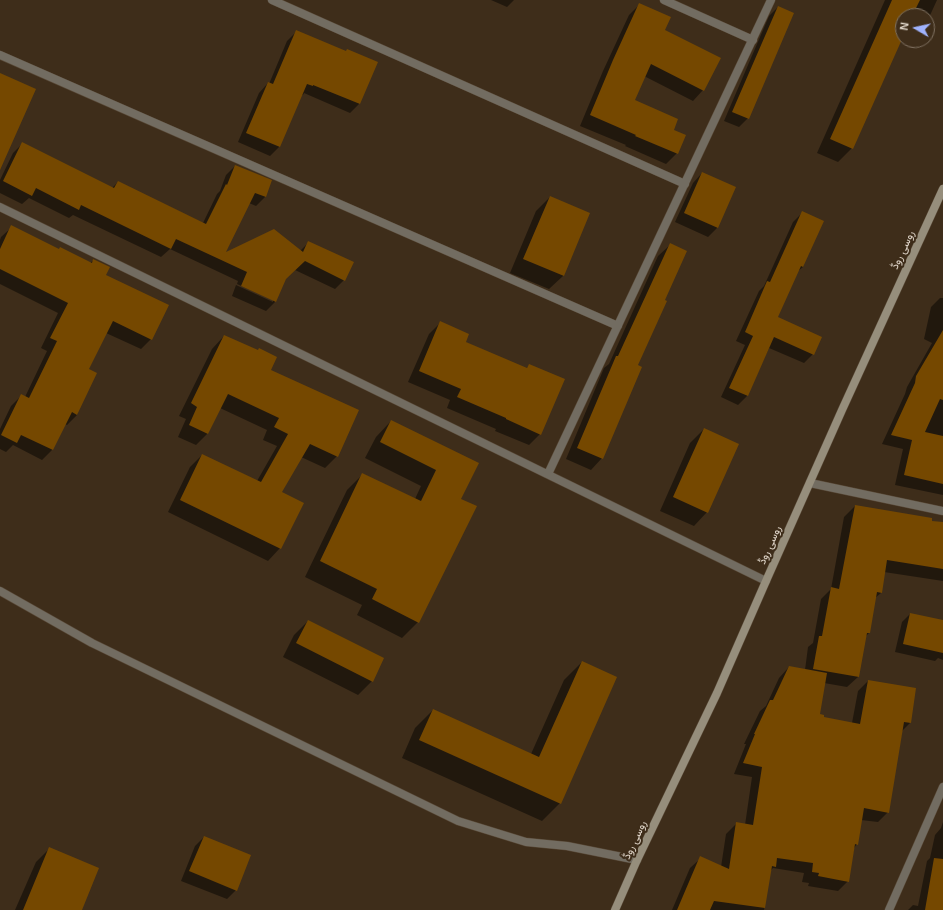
<!DOCTYPE html>
<html>
<head>
<meta charset="utf-8">
<style>
	body { margin:0 }
	#map { position:relative; width:943px; height:910px; overflow:hidden; background:#3e2d1a; font-family:Helvetica,sans-serif }
	canvas { display:block }
	.north { position:absolute; left:895px; top:8px; width:40px; height:40px; box-sizing:border-box; background:#3e2d1a; border:1px solid #7f7161; border-radius:50%; rotate:279deg; font-size:11px; font-weight:700; line-height:16px; text-align:center; color:#e1d7cb }
	.north::after { content:''; display:block; margin:auto; width:14px; height:18px; background:#a0b3fd; clip-path:polygon(50% 0,100% 100%,50% 72%,0 100%) }
</style>
</head>
<body>
<div id="map">
<canvas width="943" height="910"></canvas>
<div class="north">N</div>
</div>
<script>
const g = document.querySelector('canvas').getContext('2d');
g.lineJoin = 'round';
function fill(path, color) { g.fillStyle = color; g.fill(path, 'evenodd'); }
function strokePath(path, color, width, dash) { g.strokeStyle = color; g.lineWidth = width; g.lineCap = dash ? 'butt' : 'round'; g.setLineDash(dash || []); g.stroke(path); }
function drawText(font, color, halo, rows, align = 'center') {
  g.font = font + ' Helvetica,Vazirmatn,sans-serif'; g.lineWidth = 4; g.setLineDash([]); g.textBaseline = 'middle'; g.strokeStyle = halo; g.fillStyle = color; for (const [text, x, y, turn = 0] of rows) {
    g.save(); g.translate(x, y); g.rotate((+turn || 0) * Math.PI / 180); g.textAlign = isNaN(turn) ? turn : align; if (halo) g.strokeText(text, 0, 0); g.fillText(text, 0, 0); g.restore();
  }
}
fill(new Path2D(`
	M491,0H514L507,7Z
	M885,0H937L927,22V16H903V40H915L909,46L900,42L852,148L838,162L817,153Z
	M640,4L664,30L703,90L693,101L644,76L634,101L672,130L677,153L666,164L625,146L626,145L580,126L603,71L629,15Z
	M778,7L748,118L739,127L724,121L769,16Z
	M297,31L345,52L376,62L359,104L350,113L304,93L303,95L301,94L279,147L270,156L238,142L259,93L268,83L269,84L287,41Z
	M22,144L112,188L118,182L203,223L217,194L220,191L226,175L235,166L271,181L265,197L256,206L249,203L224,255L300,251L309,242L344,280L335,289L295,270L285,279L275,302L266,311L232,296L236,285L273,302V300L237,284L238,281L170,249L161,257L73,215L69,218L29,198L22,204L0,193V180L13,153Z
	M702,173L735,188L717,228L708,237L675,222L693,183Z
	M550,197L589,214L563,276L549,289L510,273L536,211Z
	M802,213L803,267L798,271L777,318L813,354L804,363L769,348L747,396L738,405L721,397L745,345L736,341L759,291L764,286L793,222Z
	M12,227L59,250L90,263L94,260L151,339L141,349L106,333L88,370L77,415L67,425L65,424L52,450L42,460L13,445L6,452L0,449V429L11,406L21,396L25,397L47,351L41,348L58,313L0,284V240L1,237Z
	M670,245L664,300L637,366L602,458L591,470L566,459L604,368L609,364L658,256Z
	M940,298H943V495L895,485L903,449L882,444L905,394L907,387L932,343L924,339L931,307Z
	M440,323L465,342L526,369L529,365L540,434L529,445L495,431L496,429L447,408L450,400L408,382L429,334Z
	M224,336L270,370L337,456L325,468L301,457L281,493L280,548L268,561L168,512L190,467L202,455L257,481L277,446L263,440L267,430L220,408L208,433L196,445L178,437L186,419L179,416L212,349Z
	M391,421L478,464L460,499L418,622L402,638L357,615L362,605L305,577L347,490L363,474L415,499L421,486L365,458L376,437Z
	M704,429L707,512L694,526L660,511L690,443Z
	M855,506L943,524V581L884,572L881,593L875,598L869,633L865,637L858,677L847,687L824,683L818,715L822,718L852,723L858,691L868,681L910,723L902,731L888,812L878,822L861,820L857,844L854,848L848,881L838,891L808,886L809,883L802,882L804,873L773,868L770,871L764,910H672L690,868L701,858L721,867L726,834L737,823L745,825L752,777L734,774L746,744H744L760,711L766,706L779,678L789,667L805,670L808,647L813,643L821,599L831,589L844,517Z
	M910,614L943,621V660L938,658L935,661L895,652L902,622Z
	M308,621L372,681L358,695L283,657L294,635Z
	M582,662L560,803L542,821L402,758L415,728L433,710L531,754L564,680Z
	M943,822V910H908L913,905L918,906L927,861L930,858L935,835L941,828Z
	M204,837L236,890L227,899L181,881L195,846Z
	M50,848L81,910H15L36,862Z`), '#0007');
fill(new Path2D(`
	M892,0H920L912,16H903V37L853,149L830,139Z
	M639,3L671,17L665,30L721,58L704,91L651,64L635,100L678,119L674,130L686,135L678,154L635,136L636,135L590,115L613,60Z
	M778,6L794,13L749,119L732,112Z
	M296,30L346,51L347,49L378,62L360,104L313,85V86L307,84L280,147L246,133L268,82L273,84Z
	M0,73L36,89L0,170Z
	M22,142L114,188L118,181L206,224L226,184L227,185L235,165L272,180L266,197L255,193L226,252L274,229L303,252L308,241L354,262L345,281L305,261L286,279L276,302L241,286L247,272L176,239L171,249L81,205L79,210L36,188L32,196L3,181Z
	M702,172L736,187L718,228L684,213Z
	M550,196L590,213L564,276L523,259Z
	M802,211L824,221L803,267L801,266L778,317L822,337L814,355L774,337L748,396L729,388L753,336L745,332L767,281L770,282Z
	M11,225L59,249L60,247L92,263L93,259L110,267L106,275L169,305L152,340L113,321L89,369L97,373L77,415L72,412L53,450L21,435L17,443L1,435L21,394L29,398L57,341L50,338L68,303L0,269V249Z
	M670,243L687,251L665,300L667,301L638,365L642,367L603,459L577,448L616,356H618Z
	M440,321L469,334L466,342L527,368L529,364L565,379L541,435L506,419V418L457,397L461,389L419,371Z
	M943,330V400L940,399L925,432L943,436V484L904,475L912,440L891,435L915,383L916,376Z
	M224,335L258,350L259,348L277,357L271,370L359,410L338,457L310,444L282,492L304,503L281,549L180,500L202,454L261,482L288,434L274,427L279,418L228,394L208,434L189,425L197,407L191,403Z
	M391,420L479,463L461,499L477,506L419,623L372,599L377,589L320,561L362,473L421,501L436,470L380,442Z
	M704,428L739,444L708,513L673,497Z
	M855,505L932,518V521L943,522V569L887,560L882,593L877,592L870,633H867L859,677L813,669L819,636H822L831,587L839,589Z
	M910,613L943,620V653L903,644Z
	M308,620L384,658L373,682L296,643Z
	M582,661L617,677L561,804L419,740L433,709L539,757Z
	M789,666L827,673L820,714L824,715V717L860,724L868,680L916,688L911,723L904,722L889,813L864,808L858,845L855,844L849,882L818,876L819,873L812,872L813,863L777,858L776,867L772,866L765,908L714,901L710,910H677L700,856L729,869L736,822L753,825L762,767L743,763L755,734H754L770,700H773Z
	M204,836L251,855L237,891L189,871Z
	M49,847L99,868L82,910H23Z
	M934,858L943,859V910H925Z`), '#754800');
const street = new Path2D(`
	M272,0L685,184
	M664,0L753,40
	M0,55L618,326
	M0,207L766,581
	M548,474L771,0
	M810,483L943,511
	M0,591L92,643L458,821L526,842L567,846L637,860
	M889,910L943,787`);
const secondary = new Path2D(`
	M615,910L637,860L717,693L766,581L842,410L943,189`);
strokePath(street, '#584836', 9);
strokePath(secondary, '#584836', 9);
strokePath(street, '#726c61', 8);
strokePath(secondary, '#968e7c', 8);
drawText('11px', '#e1d7cb', '#3e2d1a', [
	["روسی روڈ",903,250,-65],
	["روسی روڈ",770,545,-66],
	["روسی روڈ",635,840,-65]
]);
</script>
</body>
</html>
